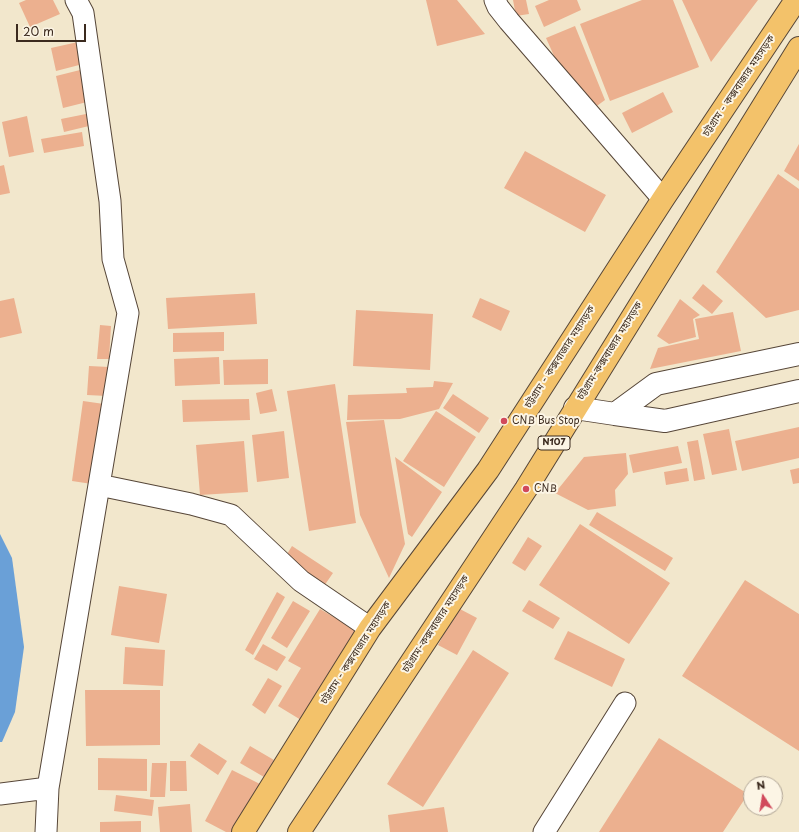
<!DOCTYPE html>
<html>
<head>
<meta charset="utf-8">
<style>
	body { margin:0 }
	#map { position:relative; width:799px; height:832px; overflow:hidden; background:#f2e7cc; font-family:"Playpen Sans",sans-serif }
	canvas { display:block }
	.north { position:absolute; left:743px; top:776px; width:40px; height:40px; box-sizing:border-box; background:#fcf5e5; border:1px solid #afa495; border-radius:50%; rotate:348deg; font-size:11px; font-weight:700; line-height:16px; text-align:center; color:#3b2a1e }
	.north::after { content:''; display:block; margin:auto; width:14px; height:18px; background:#d1495b; clip-path:polygon(50% 0,100% 100%,50% 72%,0 100%) }
	.scale { position:absolute; left:16px; top:24px; width:70px; height:18px; box-sizing:border-box; border:2px solid #3b2a1e; border-top:0; padding-left:5px; font-size:12px; line-height:14px; white-space:nowrap; color:#3b2a1e; -webkit-text-stroke:3px #fcf5e5; paint-order:stroke }
</style>
</head>
<body>
<div id="map">
<canvas width="799" height="832"></canvas>
<div class="north">N</div>
<div class="scale">20 m</div>
</div>
<script>
const g = document.querySelector('canvas').getContext('2d');
g.lineJoin = 'round';
function fill(path, color) { g.fillStyle = color; g.fill(path, 'evenodd'); }
function strokePath(path, color, width, dash) { g.strokeStyle = color; g.lineWidth = width; g.lineCap = dash ? 'butt' : 'round'; g.setLineDash(dash || []); g.stroke(path); }
function drawText(font, color, halo, rows, align = 'center') {
  g.font = font + ' "Playpen Sans","Noto Sans Bengali",sans-serif'; g.lineWidth = 4; g.setLineDash([]); g.textBaseline = 'middle'; g.strokeStyle = halo; g.fillStyle = color; for (const [text, x, y, turn = 0] of rows) {
    g.save(); g.translate(x, y); g.rotate((+turn || 0) * Math.PI / 180); g.textAlign = isNaN(turn) ? turn : align; if (halo) g.strokeText(text, 0, 0); g.fillText(text, 0, 0); g.restore();
  }
}
fill(new Path2D(`
	M0,534L12,558L24,647L15,712L2,742H0Z`), '#6aa0d7');
fill(new Path2D(`
	M26,0H53L60,14L30,27L19,3Z
	M426,0H457L485,34L437,46Z
	M513,0H526L529,14L516,16Z
	M549,0H577L581,10L544,27L535,6Z
	M642,0H673L699,67L610,101L580,24Z
	M682,0H758L711,62Z
	M575,26L605,100L594,108L564,78L546,38Z
	M78,42L83,64L56,71L51,48Z
	M80,70L87,102L63,108L56,76Z
	M663,92L673,112L632,133L622,113Z
	M86,114L89,126L64,132L61,119Z
	M27,116L34,152L9,157L2,122Z
	M82,132L84,146L44,153L41,139Z
	M799,144V181L784,171Z
	M525,151L606,195L585,232L504,188Z
	M4,165L10,193L0,195V166Z
	M778,174L799,189V310L766,318L716,272Z
	M703,284L723,301L712,314L692,298Z
	M255,293L257,324L168,329L166,298Z
	M14,298L22,333L0,338V301Z
	M480,298L510,311L501,331L472,317Z
	M680,299L700,315L693,319L696,337L669,344L657,336Z
	M356,310L433,314L430,370L353,366Z
	M733,312L741,351L650,369L658,348L699,339L695,319Z
	M100,325L111,326L109,359H97Z
	M224,332V351L173,352V333Z
	M219,357L220,384L175,386L174,359Z
	M268,359V384L224,385L223,360Z
	M89,366L109,367L107,396L87,395Z
	M434,381L453,383L439,409L400,419L347,420L348,395L407,393L406,388L433,387Z
	M335,384L356,523L309,531L287,391Z
	M272,389L277,411L260,414L256,393Z
	M453,394L489,418L479,433L443,408Z
	M249,399L250,420L183,422L182,400Z
	M83,401L104,404L92,484L72,481Z
	M436,411L476,437L444,487L403,461Z
	M384,420L405,544L389,578L360,515L346,422Z
	M799,427V458L742,471L735,441Z
	M729,429L737,470L712,475L703,434Z
	M284,431L289,478L257,482L252,435Z
	M698,440L705,479L694,481L687,442Z
	M244,441L248,492L200,495L196,445Z
	M678,446L682,463L633,473L629,455Z
	M626,453L628,474L615,490L616,506L588,510L555,493L584,457Z
	M395,457L442,492L412,537L408,534Z
	M687,468L689,481L666,485L664,472Z
	M799,468V483L793,484L790,470Z
	M597,512L673,558L665,571L589,525Z
	M580,524L670,583L629,644L539,585Z
	M528,537L542,546L525,571L512,563Z
	M292,546L333,573L324,586L284,559Z
	M745,580L799,614V751L682,676Z
	M119,586L167,594L159,643L111,635Z
	M277,592L285,597L253,655L245,650Z
	M529,600L560,618L553,629L522,611Z
	M293,601L310,611L287,648L271,638Z
	M458,608L477,618L457,655L438,645Z
	M320,609L356,630L301,720L278,706L301,668L288,661Z
	M568,631L625,659L612,687L554,659Z
	M263,644L286,657L277,671L254,659Z
	M125,647L165,650L163,686L123,684Z
	M473,650L509,673L423,807L387,784Z
	M268,678L282,686L265,714L252,705Z
	M85,690H160V745L86,746Z
	M659,738L748,794L723,832H599Z
	M199,743L227,761L218,775L190,756Z
	M250,746L274,760L264,777L240,763Z
	M98,758L147,759V791L98,790Z
	M170,761H186L187,791H170Z
	M152,763H167L165,797H150Z
	M232,770L260,784L234,832H226L205,821Z
	M116,795L154,800L152,816L114,811Z
	M190,804L192,832H160L158,807Z
	M444,807L448,832H390L388,815Z
	M141,821V832H100V822Z`), '#ecb08f');
const minor = new Path2D(`
	M495,0L498,7L509,21L663,199
	M99,485L191,504L231,515L301,581L370,628
	M0,794L48,788L128,313L113,259L110,201L83,13L76,0
	M46,832L48,788
	M544,832L625,703`);
const tertiary = new Path2D(`
	M575,408L615,414L656,384L799,354
	M615,414L665,421L799,391`);
const trunk = new Path2D(`
	M243,832L370,628L488,470L663,199L796,0
	M299,832L526,489L799,48`);
strokePath(minor, '#564638', 23);
strokePath(tertiary, '#564638', 24);
strokePath(trunk, '#564638', 24);
strokePath(minor, '#fff', 21);
strokePath(tertiary, '#fff', 22);
strokePath(trunk, '#f3c26a', 22);
for (const [x, y, r, color] of [
	[504,421,4,"#d1495b"],
	[526,489,4,"#d1495b"]
]) { const dot = new Path2D(); dot.arc(x, y, r, 0, 2 * Math.PI); g.fillStyle = color; g.fill(dot); strokePath(dot, '#fcf5e5', 1.5); }
for (const [x, y, w] of [
	[554,443,32]
]) { const box = new Path2D(); box.roundRect(x - w / 2, y - 7, w, 14, 3); g.fillStyle = '#fcf5e5'; g.fill(box); strokePath(box, '#3b2a1e', 1); }
drawText('bold 9px', '#3b2a1e', null, [
	["N107",554,443]
]);
drawText('10px', '#3b2a1e', '#fcf5e5', [
	["চট্টগ্রাম - কক্সবাজার মহাসড়ক",739,86,-56],
	["চট্টগ্রাম-কক্সবাজার মহাসড়ক",610,351,-58],
	["চট্টগ্রাম - কক্সবাজার মহাসড়ক",560,357,-57],
	["চট্টগ্রাম-কক্সবাজার মহাসড়ক",436,624,-57],
	["চট্টগ্রাম - কক্সবাজার মহাসড়ক",356,653,-57]
]);
drawText('10px', '#3b2a1e', '#fcf5e5', [
	["CNB Bus Stop",512,421],
	["CNB",534,489]
], 'left');
</script>
</body>
</html>
